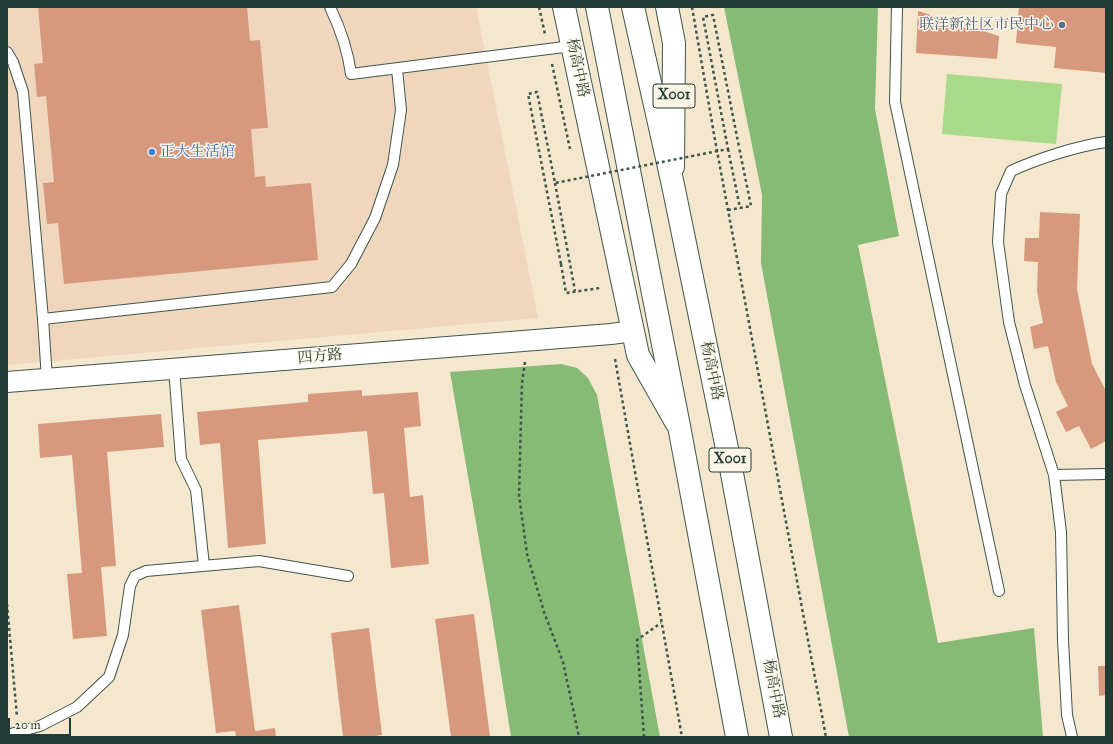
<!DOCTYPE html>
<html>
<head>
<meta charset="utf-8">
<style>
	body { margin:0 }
	#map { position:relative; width:1113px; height:744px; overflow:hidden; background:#f4e7cd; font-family:"IM FELL Great Primer",serif }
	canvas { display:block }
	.frame { position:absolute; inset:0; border:8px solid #1f3d34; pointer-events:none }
	.scale { position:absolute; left:8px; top:718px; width:63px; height:18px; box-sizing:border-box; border:2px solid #1f3d34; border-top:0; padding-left:5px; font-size:12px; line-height:14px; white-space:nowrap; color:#1f3d34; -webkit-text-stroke:3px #fcf5e5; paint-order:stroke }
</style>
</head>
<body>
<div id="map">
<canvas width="1113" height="744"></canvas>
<div class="frame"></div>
<div class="scale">20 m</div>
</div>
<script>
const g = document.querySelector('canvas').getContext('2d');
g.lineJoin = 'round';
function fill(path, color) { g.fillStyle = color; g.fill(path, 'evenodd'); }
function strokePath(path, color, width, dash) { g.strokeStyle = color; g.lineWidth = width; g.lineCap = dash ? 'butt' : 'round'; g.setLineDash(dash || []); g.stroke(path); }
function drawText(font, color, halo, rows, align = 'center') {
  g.font = font + ' "IM FELL Great Primer","Noto Serif SC",serif'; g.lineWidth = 3; g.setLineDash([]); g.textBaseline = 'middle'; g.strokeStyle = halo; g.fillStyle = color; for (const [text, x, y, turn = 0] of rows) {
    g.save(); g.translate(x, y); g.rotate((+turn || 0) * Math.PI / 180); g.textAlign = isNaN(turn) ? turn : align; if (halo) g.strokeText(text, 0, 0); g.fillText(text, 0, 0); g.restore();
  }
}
fill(new Path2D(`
	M7,7H476L538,318L7,365Z`), '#efd6bc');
fill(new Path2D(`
	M947,74L1062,84L1056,144L942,134Z`), '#a9da89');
fill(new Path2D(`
	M724,7H878L875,109L899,236L858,245L938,643L1034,628L1043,737H849L761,263L762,195Z
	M561,364L577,368L588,378L597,395L660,737H511L490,604L450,372Z`), '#86ba75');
fill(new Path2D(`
	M38,7H247L250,41L260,40L268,128L251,129L255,177L265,176L266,187L311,183L318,260L64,284L58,223L47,224L43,183L54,182L46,96L37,97L34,64L43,63Z
	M1019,7H1106V73L1054,68L1056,47L1016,43Z
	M918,11L999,36L997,59L916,53Z
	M1040,212L1080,214L1077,289L1092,364L1106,391V441L1091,449L1079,426L1066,432L1056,412L1068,406L1056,382L1048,346L1034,349L1030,327L1043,323L1037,291L1038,262L1024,261L1025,238H1039Z
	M362,390V396L418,392L421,426L404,428L410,497L423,495L429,564L391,568L384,493L373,494L367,431L258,440L266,544L228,548L220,443L200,445L197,412L308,402V394Z
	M161,414L164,447L107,452L116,566L101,567L107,636L73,639L67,574L82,573L72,455L40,458L38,424Z
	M239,605L255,731L275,728L276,737H236L235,731L216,733L201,610Z
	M474,614L490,737H451L435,619Z
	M369,628L382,735L366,737H343L331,633Z
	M1098,666H1106V695L1099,696Z`), '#d6997d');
const service = new Path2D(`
	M330,7C340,28 348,51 351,74L572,46
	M897,7L895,102L999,591
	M7,52L13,62L23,92L43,319L47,379
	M43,319L332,287L351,264L375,218L393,165L401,110L397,69
	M174,368L181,459L196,490L204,566
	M1054,475L1025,385L1009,322L998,242L1001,194L1011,171C1037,159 1077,146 1106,142
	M7,735L40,726L77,707L109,677L123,635L130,586L135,576L146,571L259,561L348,576
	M1072,737L1067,715L1063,640L1061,532L1054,475L1106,474`);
const minor = new Path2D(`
	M7,382L611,334L633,331`);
const primary = new Path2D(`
	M564,7L638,355L676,422
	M667,7L674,43L673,167`);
const trunk = new Path2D(`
	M597,7L679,426L737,737
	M633,7L673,185L731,468L781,737`);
strokePath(service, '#3f564b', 12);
strokePath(minor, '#3f564b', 22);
strokePath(primary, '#3f564b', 24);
strokePath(trunk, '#3f564b', 24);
strokePath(new Path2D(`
	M539,7L545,34
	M692,7L715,140L826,737
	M552,64L570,149
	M728,149L740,208
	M555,183L575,291
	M728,210L751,206L739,147
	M561,264L566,293L600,288
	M615,359L682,737
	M525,362L522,383L519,495L527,554L544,612L563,662L579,737
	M7,604L17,717
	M644,737L637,640L661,623`), '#3f564b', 2.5, [3, 3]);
strokePath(service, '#fff', 10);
strokePath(minor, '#fff', 20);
strokePath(primary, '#fff', 22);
strokePath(trunk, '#fff', 22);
strokePath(new Path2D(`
	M561,264L528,94L537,92L555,183L728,149L703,17L713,15L739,147`), '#3f564b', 2.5, [3, 3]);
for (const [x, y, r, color] of [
	[1062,25,4,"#5c6f8a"],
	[152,152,4,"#3f7fe0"]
]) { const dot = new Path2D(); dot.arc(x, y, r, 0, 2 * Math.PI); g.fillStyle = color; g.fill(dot); strokePath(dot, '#fcf5e5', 1.5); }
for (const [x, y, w] of [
	[674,96,42],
	[730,460,42]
]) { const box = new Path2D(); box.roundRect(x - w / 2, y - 12, w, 24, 3); g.fillStyle = '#fcf5e5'; g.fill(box); strokePath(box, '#1f3d34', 1); }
drawText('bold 14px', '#1f3d34', null, [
	["X001",674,96],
	["X001",730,460]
]);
drawText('15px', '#4e5e75', '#fcf5e5', [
	["联洋新社区市民中心",1054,25]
], 'right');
drawText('15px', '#1f3d34', '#fcf5e5', [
	["杨高中路",577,68,78],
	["四方路",320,357,-5],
	["杨高中路",711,371,78],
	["杨高中路",773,689,79]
]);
drawText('15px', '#366cbe', '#fcf5e5', [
	["正大生活馆",160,152]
], 'left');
</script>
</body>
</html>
